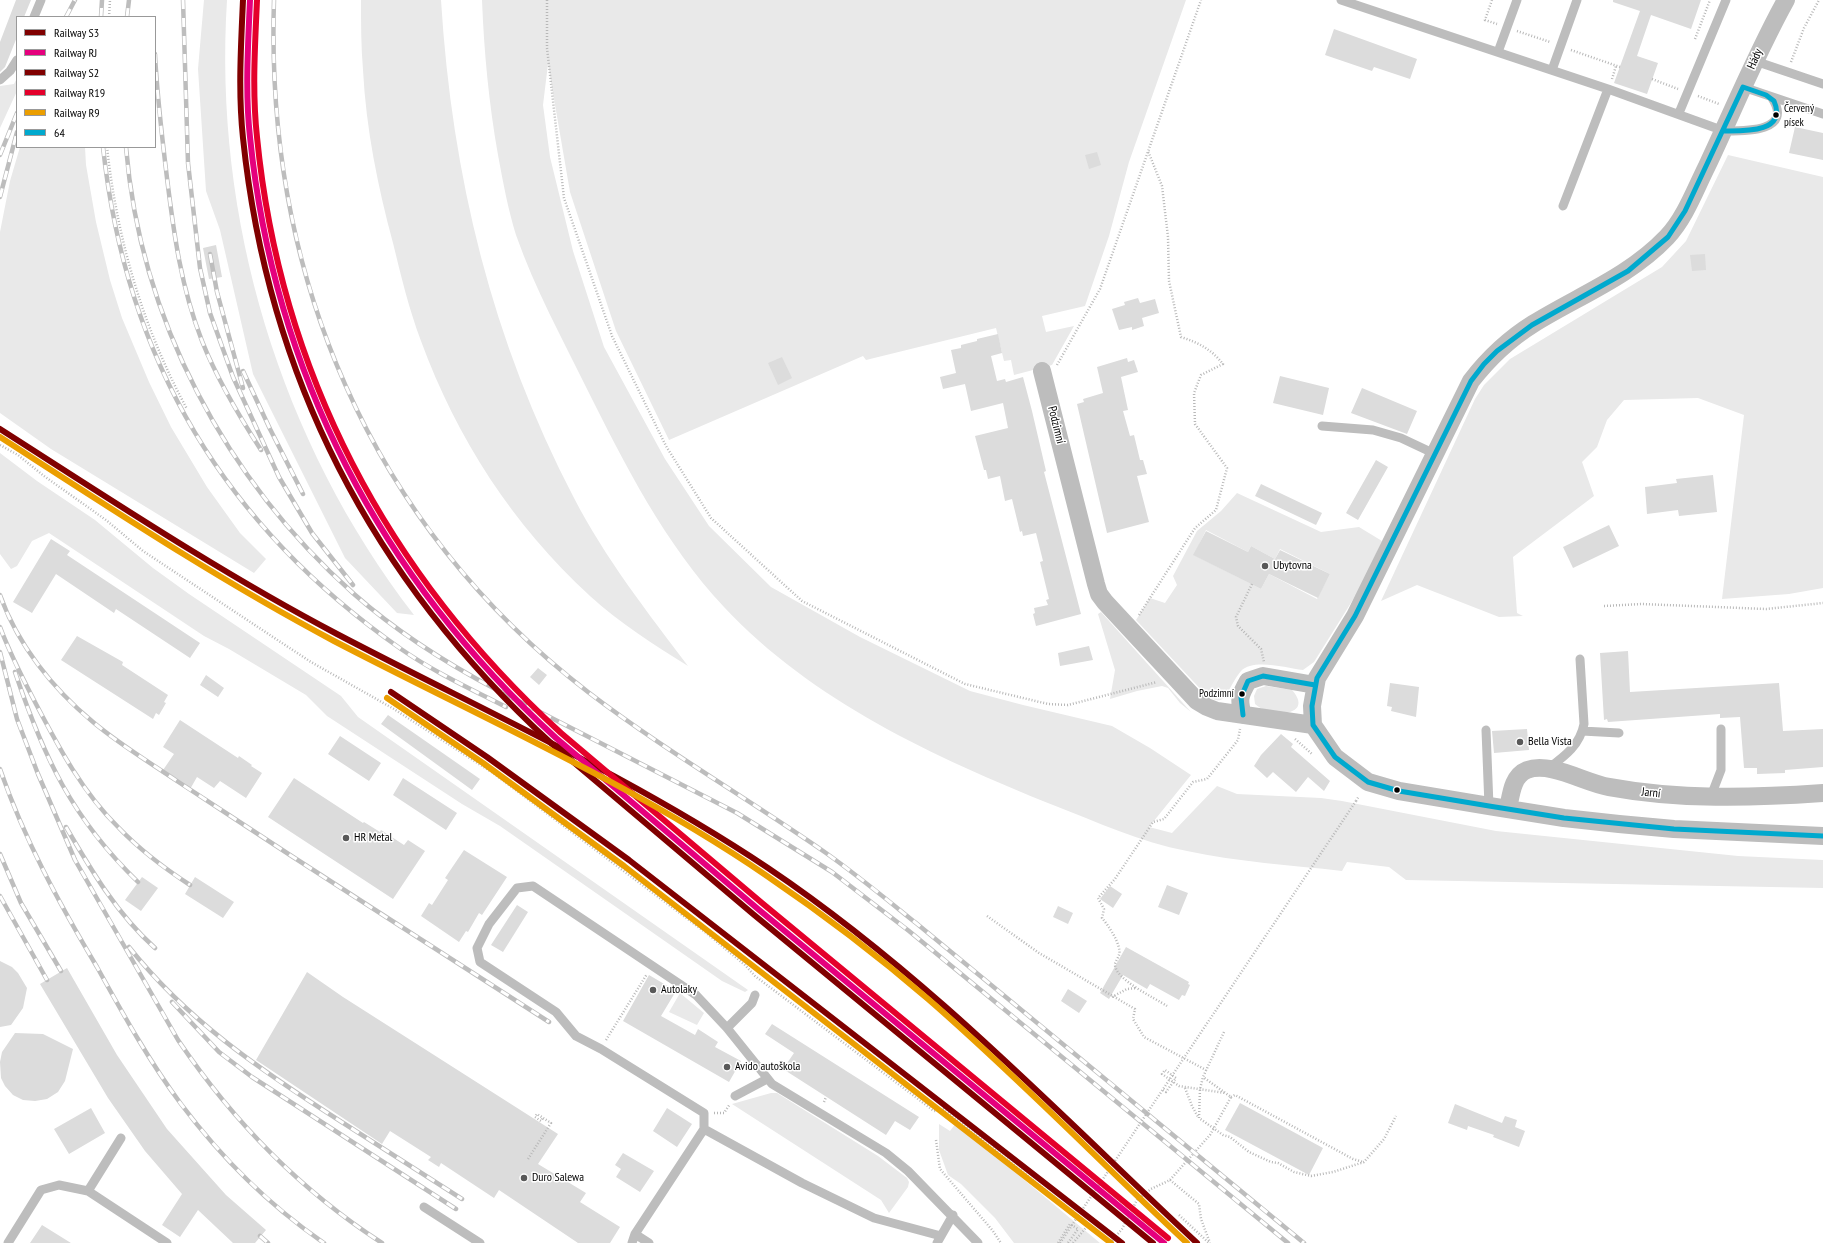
<!DOCTYPE html>
<html>
<head>
<meta charset="utf-8">
<style>
	body { margin:0 }
	#map { position:relative; width:1823px; height:1243px; overflow:hidden; background:#fff; font-family:"PT Sans Narrow",sans-serif }
	canvas { display:block }
	.legend { position:absolute; left:16px; top:16px; width:140px; height:132px; box-sizing:border-box; background:#fff; border:1px solid #999; margin:0; padding:5px 7px; list-style:none; font-size:12px; color:#000 }
	.legend li { display:flex; align-items:center; gap:8px; height:20px }
	.legend b { width:20px; border:1px solid #999 }
</style>
</head>
<body>
<div id="map">
<canvas width="1823" height="1243"></canvas>
<ul class="legend">
<li><b style="height:5px;background:#800000"></b>Railway S3</li>
<li><b style="height:5px;background:#e5007d"></b>Railway RJ</li>
<li><b style="height:5px;background:#800000"></b>Railway S2</li>
<li><b style="height:5px;background:#e4002b"></b>Railway R19</li>
<li><b style="height:5px;background:#eb9e00"></b>Railway R9</li>
<li><b style="height:5px;background:#00a9ce"></b>64</li>
</ul>
</div>
<script>
const g = document.querySelector('canvas').getContext('2d');
g.lineJoin = 'round';
function fill(path, color) { g.fillStyle = color; g.fill(path, 'evenodd'); }
function strokePath(path, color, width, dash) { g.strokeStyle = color; g.lineWidth = width; g.lineCap = dash ? 'butt' : 'round'; g.setLineDash(dash || []); g.stroke(path); }
function drawText(font, color, halo, rows, align = 'center') {
  g.font = font + ' "PT Sans Narrow",sans-serif'; g.lineWidth = 3; g.setLineDash([]); g.textBaseline = 'middle'; g.strokeStyle = halo; g.fillStyle = color; for (const [text, x, y, turn = 0] of rows) {
    g.save(); g.translate(x, y); g.rotate((+turn || 0) * Math.PI / 180); g.textAlign = isNaN(turn) ? turn : align; if (halo) g.strokeText(text, 0, 0); g.fillText(text, 0, 0); g.restore();
  }
}
fill(new Path2D(`
	M204,0H227C213,219 280,441 414,615L397,613L345,558L253,374L220,230L206,191L198,69Z
	M361,0H441C452,177 492,340 574,498C605,558 648,613 688,666C654,645 620,623 590,596C513,525 457,439 421,341C409,309 401,276 393,243C378,187 366,129 363,70C361,47 361,23 361,0Z
	M482,0H1186L1129,162L1109,236L1085,306L1042,316L1046,332L1074,326L1052,365L1014,375L1011,360L1004,361L996,328L866,360L863,356L669,440L616,331L570,192L548,64L543,105L550,157L573,251L604,347L665,459L709,526L771,587L860,637L970,691L1023,705L1112,726L1150,748L1191,775L1149,827L1172,833L1217,786L1237,794L1321,798L1342,801L1496,831L1738,856L1823,860V888L1406,880L1389,867L1347,862L1342,871C1291,865 1238,862 1187,851C1140,842 1097,822 1053,805C934,757 812,701 724,607C665,544 625,465 587,389C562,338 535,289 516,235C508,209 503,182 498,155C489,104 484,52 482,0Z
	M17,78V91L0,128V86L14,84Z
	M20,147H85L86,165L96,222L110,280L122,318L149,382L171,427L207,487L240,533L266,559L254,573L51,449L0,413V232L10,181Z
	M1728,155L1823,177V588L1789,594L1722,599L1744,415L1698,398L1624,400L1607,420L1597,447L1582,462L1594,496L1513,557L1517,613L1523,616L1499,617L1417,585L1381,601L1475,399L1484,385L1510,359L1662,267L1686,241Z
	M0,453L37,481L95,520L153,568L189,594L341,696L358,717L748,990L745,992L722,981L500,826L462,804L327,716L306,695L229,649L204,636L49,533L32,541L17,566L11,569L0,554Z
	M1237,493L1321,532L1359,527L1382,541L1359,590L1314,662L1303,670C1287,668 1253,658 1241,671C1234,679 1230,690 1224,698C1218,703 1212,699 1206,695L1136,620L1150,598L1165,603L1177,585L1173,576L1197,531L1221,511ZM1206,530L1248,552L1251,546L1275,559L1280,549L1330,574L1317,599L1269,574L1261,589L1194,555Z
	M1101,612L1191,712L1180,703L1168,688L1162,686L1137,691L1110,699L1115,670L1098,614Z
	M1266,686L1292,690C1315,716 1271,719 1255,704L1254,696L1257,689Z
	M680,993L704,1013L697,1025L669,1012Z
	M771,1093H777L878,1156L907,1178L909,1182L908,1187L889,1213L881,1200L732,1104Z
	M956,1123L1100,1243H1014L995,1218L961,1184L948,1175L939,1150V1124L950,1131Z`), '#e9e9e9');
fill(new Path2D(`
	M16,0H31L24,17H17V37L5,67L0,72V42Z
	M1613,0H1701L1691,29L1651,15L1637,56L1658,63L1647,94L1614,83L1640,11L1613,2Z
	M1334,29L1417,59L1410,79L1374,67L1372,71L1325,55Z
	M1795,127L1823,133V160L1789,153Z
	M1097,152L1101,165L1089,169L1085,155Z
	M216,245L222,277L209,279L203,248Z
	M1705,254L1706,270L1692,271L1690,255Z
	M1138,298L1140,303L1155,299L1159,313L1142,318L1144,326L1132,330V327L1119,330L1112,309L1125,305L1124,302Z
	M998,334L1002,353L991,356L997,381L1005,379L1006,382L1023,377L1032,411L1046,471L1044,472L1081,614L1036,626L1033,614L1035,613L1034,608L1048,605L1046,600L1049,599L1040,562L1043,561L1036,533L1023,536L1022,531L1020,532L1012,499L1005,501L1000,476L988,479L986,470H984L975,436L1008,428L1003,403L971,411L965,384L943,389L940,377L956,373L951,350L961,348V345L977,341V339Z
	M782,357L792,378L778,385L768,363Z
	M1127,358L1128,362L1134,360L1138,372L1121,377L1128,410L1123,411L1130,436L1134,435L1140,460H1143L1147,474L1137,476L1149,522L1107,533L1077,404L1084,402L1083,399L1103,393L1097,367Z
	M1280,376L1329,388L1323,415L1273,403Z
	M1362,388L1417,411L1407,434L1351,413Z
	M1376,460L1388,467L1358,520L1346,513Z
	M1713,475L1717,512L1679,516L1678,510L1647,514L1645,487L1677,483L1676,479Z
	M1261,484L1322,513L1316,525L1255,496Z
	M1609,525L1619,546L1573,568L1563,547Z
	M1206,531L1248,552L1251,546L1275,559L1280,550L1330,574L1318,598L1269,574L1261,589L1193,555Z
	M51,539L70,551L67,555L200,643L190,658L116,609L114,613L56,574L32,613L13,602Z
	M77,636L123,662L122,665L168,695L164,702L166,703L159,715L156,713L153,719L61,660Z
	M1089,646L1093,660L1060,666L1058,653Z
	M1628,651L1630,692L1779,683L1783,731L1823,729V767L1785,770V773L1757,774V768H1744L1740,717L1720,718V714L1608,722L1607,719L1604,720L1600,653Z
	M538,668L547,675L539,685L530,677Z
	M206,675L224,688L218,697L200,685Z
	M1390,683L1419,687L1416,717L1391,711L1392,707L1387,706Z
	M388,715L480,779L472,790L381,724Z
	M180,720L238,758L239,756L252,765L251,766L262,773L246,798L220,781L214,788L197,777L189,791L161,773L174,754L163,747Z
	M1527,729L1529,750L1494,753L1492,731Z
	M1281,734L1293,744L1291,747L1330,781L1324,791L1308,777L1296,792L1273,772L1267,778L1254,766L1261,755Z
	M340,736L381,763L369,781L328,754Z
	M294,778L363,823L364,822L380,832L381,830L404,845L408,840L425,851L393,899L268,817Z
	M403,778L457,813L446,830L393,795Z
	M464,850L507,877L482,915L479,913L468,932L466,931L459,942L421,916L429,903L432,905L448,880L445,878Z
	M142,877L158,888L141,911L125,900Z
	M195,877L234,902L223,918L185,894Z
	M1167,885L1188,893L1179,915L1158,907Z
	M1110,886L1122,894L1113,908L1100,899Z
	M517,905L528,912L503,952L491,945Z
	M1058,906L1073,913L1068,924L1053,917Z
	M1126,947L1189,982L1188,984L1190,985L1185,996L1182,995L1179,1000L1150,984L1147,989L1123,975L1109,999L1100,993Z
	M0,961L12,967L18,973L27,988L23,1008L11,1025L0,1027Z
	M67,968L117,1055L167,1129L226,1195L266,1230L255,1243H233L198,1210L180,1237L162,1225L182,1194L145,1151L108,1098L40,984Z
	M307,972L343,997L558,1134L538,1164L586,1193L580,1202L620,1227L610,1243H578L499,1190L494,1198L441,1163L439,1167L428,1160L431,1157L390,1131L382,1144L256,1060Z
	M649,975L676,991L661,1016L695,1035L698,1029L718,1042L715,1047L741,1061L729,1082L623,1021Z
	M1068,989L1087,1001L1079,1013L1061,1001Z
	M772,1024L919,1117L910,1130L895,1121L886,1135L783,1069L794,1053L765,1034Z
	M15,1033L43,1034L73,1049L65,1081L58,1092L47,1099L35,1101L23,1100L13,1095L5,1086L1,1078L0,1062L2,1052Z
	M1240,1103L1323,1148L1309,1175L1225,1130Z
	M1455,1104L1502,1123L1505,1116L1517,1120L1515,1127L1525,1131L1519,1147L1493,1137L1494,1135L1468,1126L1467,1130L1448,1123Z
	M91,1108L105,1133L69,1154L54,1129Z
	M667,1108L692,1124L677,1147L653,1131Z
	M623,1153L654,1171L640,1192L616,1177L621,1169L615,1165Z
	M42,1225L71,1243H30Z`), '#dcdcdc');
strokePath(new Path2D(`
	M547,0V48L564,198L612,336L666,446L711,518L802,601L965,684L1048,704L1068,705L1157,682
	M1492,0L1485,20L1497,24
	M109,17L110,0
	M1517,31L1550,42
	M1695,39L1710,0
	M1571,50L1620,67
	M1791,62L1804,28L1819,0
	M1612,79L1616,66
	M1652,79L1678,89
	M1698,96L1719,104
	M107,147C117,239 143,328 187,409
	M1057,365L1100,289L1201,0
	M0,445L18,455L44,476L106,520L143,551L282,643L311,662L394,709L493,773L705,932L745,965L755,976L934,1111L943,1109L947,1112L1111,1242L1122,1229L1137,1200L1151,1189L1170,1180L1210,1135L1231,1097L1203,1077
	M1252,584L1236,617L1238,626L1261,649L1264,662
	M1604,606L1642,604L1766,609L1823,603
	M1139,615L1195,528L1216,510L1227,468L1195,424L1194,393L1201,375L1223,364C1211,349 1199,343 1181,337L1169,281L1168,237L1162,186L1148,151
	M1295,739L1312,754
	M1356,801L1359,796
	M987,916L1039,953L1135,1009L1133,1019L1144,1037L1206,1070
	M1112,997L1127,989L1137,988
	M1167,1006C1155,998 1114,979 1115,964C1116,961 1118,958 1119,955C1122,945 1108,925 1102,918L1104,909L1098,898L1115,879L1153,822L1164,819L1193,782L1207,779L1238,740L1240,729
	M1224,1032L1203,1077L1200,1089L1199,1118L1223,1135L1230,1137L1249,1152L1271,1162L1278,1163L1294,1172L1311,1176L1333,1172L1364,1162L1384,1139L1396,1116
	M606,1040L647,974
	M1185,1088L1192,1106L1198,1117
	M1163,1090L1166,1092L1176,1078L1165,1070L1162,1074L1179,1086L1225,1093
	M1231,1097L1235,1095L1353,1159L1363,1162
	M824,1102L826,1097
	M714,1113H724L730,1104
	M936,1140L940,1169L993,1231L1001,1243
	M528,1159L551,1123L537,1114L535,1117L541,1121L543,1118
	M1170,1180L1199,1204L1201,1219L1210,1243
	M1179,1215L1209,1243
	M1058,1243L1070,1224L1078,1229L1068,1243
	M1073,1243L1089,1224`), '#b8b8b8', 2.5, [1, 2]);
strokePath(new Path2D(`
	M1341,0L1608,89L1724,131C1744,131 1794,132 1772,98
	M34,17L41,0
	M1498,52L1517,0
	M1755,61L1823,84
	M1552,70L1577,0
	M0,80L10,71L17,60
	M1743,87L1823,114
	M1679,113L1726,0
	M1563,206L1608,89
	M1322,426L1373,430L1401,438L1435,454
	M1486,730L1489,806
	M1582,731L1619,733
	M1549,768C1565,756 1580,745 1584,724L1580,659
	M1711,796L1721,770V729
	M727,1028L752,1003L755,995
	M735,1096L767,1079
	M704,1129L802,1183L874,1218L941,1236
	M88,1191L121,1138
	M424,1207L480,1243
	M635,1234L649,1243
	M8,1243L41,1190L59,1185L88,1191L167,1243
	M632,1243L635,1234L704,1129V1113L601,1049L576,1036L556,1012L480,962L477,948L489,924L517,888L533,886L696,995L727,1028L772,1084L886,1153L908,1171L978,1243
	M937,1243L953,1215`), '#bdbdbd', 9);
strokePath(new Path2D(`
	M1786,0C1756,54 1733,111 1707,166C1695,190 1685,218 1667,237C1629,277 1578,296 1533,324C1509,339 1488,359 1471,381L1355,616L1317,678L1312,706L1313,725L1335,757L1368,782L1399,791L1489,806L1564,818L1619,824L1674,829L1823,836
	M1042,371L1096,584L1099,594L1105,602L1197,701L1207,707L1217,711L1313,725
	M1243,715C1238,699 1240,695 1248,681L1263,676L1315,685
	M1508,809C1511,795 1512,776 1527,770C1550,761 1585,783 1609,787C1679,800 1752,798 1823,793`), '#bdbdbd', 18);
const rail = new Path2D(`
	M183,0L188,163L200,268L210,313L233,377L279,477L312,533L353,585
	M274,0C265,274 369,523 588,692C664,750 747,798 826,853C857,875 886,899 916,923L1304,1243
	M66,17L75,0
	M101,17L102,0
	M127,17L129,0
	M155,54C157,96 162,137 167,178C174,235 181,287 202,341C217,379 239,416 261,450
	M103,147C126,361 225,526 401,649C434,672 471,689 506,707
	M126,147C140,319 226,480 354,594C397,632 446,663 497,690L737,813L832,872L909,931L1288,1243
	M0,155L17,113
	M0,197L17,132
	M210,254L217,292L243,388
	M243,371L270,429L303,494
	M0,595C17,644 53,689 93,722C119,744 149,762 177,781C215,806 252,830 290,855C376,911 463,966 549,1022
	M0,627C10,654 23,679 36,704C59,748 83,793 119,828C140,850 164,868 190,885
	M0,652L17,719L38,774L75,860L178,1040C233,1121 300,1190 382,1243
	M15,672C44,758 72,818 138,882
	M0,769C24,839 59,903 97,967C123,1014 149,1061 181,1104C220,1156 270,1206 324,1243
	M66,827C91,870 117,914 155,948
	M0,854L21,903L61,971
	M0,896L47,980
	M129,947C187,1020 259,1069 337,1119C379,1146 420,1172 462,1199
	M172,1002L219,1052L252,1077L456,1209
	M260,1236L268,1243`);
strokePath(rail, '#bdbdbd', 4.5);
strokePath(rail, '#fff', 3, [9]);
strokePath(new Path2D(`
	M1060,1243L1356,801`), '#b8b8b8', 2.5, [1, 2]);
strokePath(new Path2D(`
	M1724,131C1743,131 1788,133 1774,101L1766,95L1743,87L1685,211L1668,237L1628,271L1532,325L1497,351L1484,364L1471,381L1355,616L1317,678L1312,706L1313,725L1335,757L1368,782L1399,791L1489,806L1564,818L1674,829L1823,836
	M1243,715L1241,697L1248,681L1263,676L1315,685`), '#00a9ce', 5);
strokePath(new Path2D(`
	M0,429C111,500 221,573 337,634C482,710 632,777 768,868C927,975 1058,1113 1197,1243
	M391,692L487,757L629,860L1122,1243`), '#800000', 6);
strokePath(new Path2D(`
	M250,0C248,46 245,92 250,137C274,374 381,578 556,738L758,909L1164,1243`), '#e5007d', 6);
strokePath(new Path2D(`
	M243,0C241,46 238,92 243,138C268,379 374,581 552,744L753,914L1153,1243`), '#800000', 6);
strokePath(new Path2D(`
	M257,0C255,46 252,91 257,137C280,372 387,574 561,733L762,903L1168,1238`), '#e4002b', 6);
strokePath(new Path2D(`
	M0,437C110,508 219,580 334,641C480,717 631,783 767,876C823,914 877,955 928,999C1018,1077 1100,1162 1187,1243
	M387,698L483,763L624,866L1111,1243`), '#eb9e00', 6);
for (const [x, y, r, color] of [
	[1776,115,3.5,"#000"],
	[1265,566,4,"#595959"],
	[1242,694,3.5,"#000"],
	[1520,742,4,"#595959"],
	[1397,790,3.5,"#000"],
	[346,838,4,"#595959"],
	[653,990,4,"#595959"],
	[727,1067,4,"#595959"],
	[524,1178,4,"#595959"]
]) { const dot = new Path2D(); dot.arc(x, y, r, 0, 2 * Math.PI); g.fillStyle = color; g.fill(dot); strokePath(dot, '#fff', 1.5); }
drawText('11px', '#000', '#fff', [
	["Červený",1784,109],
	["písek",1784,123],
	["Podzimní",1234,694,"right"]
], 'left');
drawText('12px', '#000', '#fff', [
	["Hády",1755,59,-66],
	["Podzimní",1056,425,76],
	["Jarní",1651,793,6]
]);
drawText('12px', '#000', '#fff', [
	["Ubytovna",1273,566],
	["Bella Vista",1528,742],
	["HR Metal",354,838],
	["Autolaky",661,990],
	["Avido autoškola",735,1067],
	["Duro Salewa",532,1178]
], 'left');
</script>
</body>
</html>
